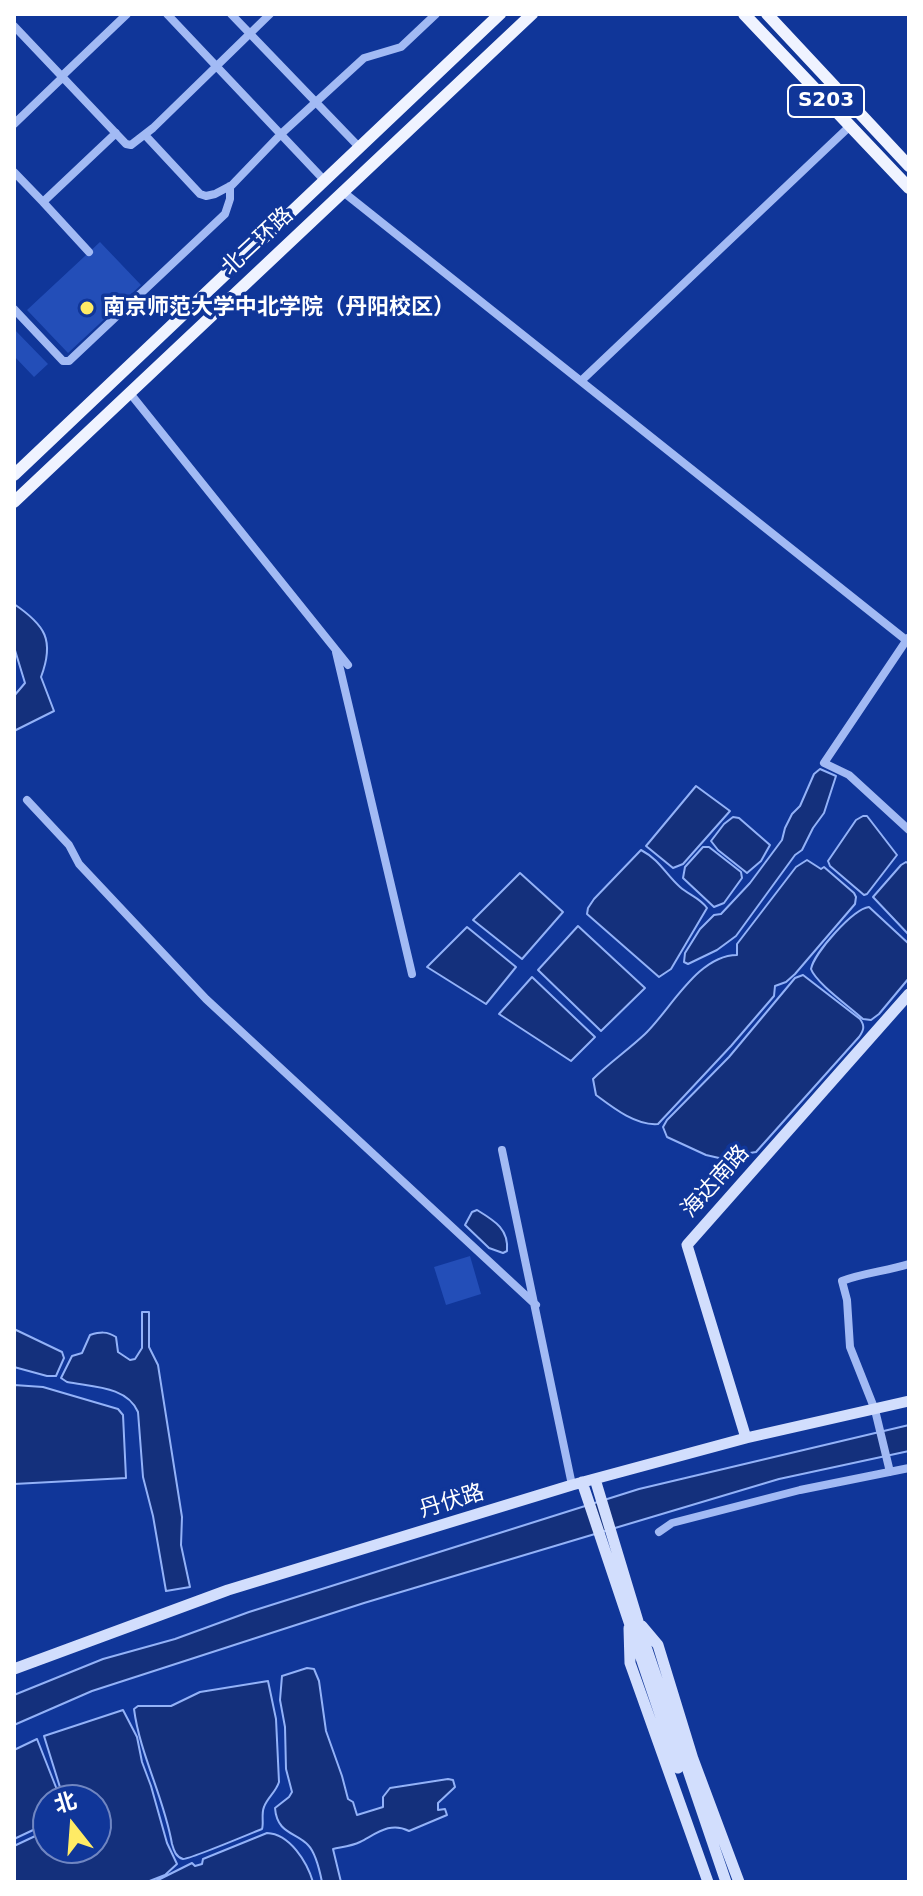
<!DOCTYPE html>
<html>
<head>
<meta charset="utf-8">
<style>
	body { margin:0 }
	#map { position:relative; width:923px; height:1896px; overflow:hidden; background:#103699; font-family:"DejaVu Sans","Noto Sans SC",sans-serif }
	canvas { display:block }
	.frame { position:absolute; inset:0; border:16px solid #fff; pointer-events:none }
	.north { position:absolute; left:32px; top:1784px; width:80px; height:80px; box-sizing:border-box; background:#103699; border:2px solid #7086c2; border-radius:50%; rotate:343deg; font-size:22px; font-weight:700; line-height:32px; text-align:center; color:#fff }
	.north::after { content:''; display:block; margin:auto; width:28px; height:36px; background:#ffeb65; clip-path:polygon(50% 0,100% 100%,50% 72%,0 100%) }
</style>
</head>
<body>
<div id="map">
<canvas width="923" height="1896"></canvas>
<div class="frame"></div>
<div class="north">北</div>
</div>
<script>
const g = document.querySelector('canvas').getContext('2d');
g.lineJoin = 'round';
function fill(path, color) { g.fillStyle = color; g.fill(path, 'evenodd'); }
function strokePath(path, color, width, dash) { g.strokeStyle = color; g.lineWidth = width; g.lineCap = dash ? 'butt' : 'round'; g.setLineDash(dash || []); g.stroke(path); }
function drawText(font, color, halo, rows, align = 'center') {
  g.font = font + ' "DejaVu Sans","Noto Sans SC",sans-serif'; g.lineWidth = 7; g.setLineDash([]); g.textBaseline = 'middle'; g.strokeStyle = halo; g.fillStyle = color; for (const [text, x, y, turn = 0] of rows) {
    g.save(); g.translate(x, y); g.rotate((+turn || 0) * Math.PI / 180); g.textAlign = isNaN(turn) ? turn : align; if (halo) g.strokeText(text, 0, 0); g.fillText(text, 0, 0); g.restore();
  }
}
fill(new Path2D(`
	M100,242L141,285L68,353L27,310Z
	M14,329L48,364L34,377L14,356Z
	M470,1256L481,1294L446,1305L434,1267Z`), '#234eb8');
const water = new Path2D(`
	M14,604C45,625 55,640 41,677L54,711L14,731V696L25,683L14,647Z
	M820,769L836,776L824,813L813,828L802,850L795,855L736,936L717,950L688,964L684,962L685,953L700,929L714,915L721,914L750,883L782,840L785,828L792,814L800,806L814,774Z
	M696,786L730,811L683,864L673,868L646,846Z
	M863,816H867L897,855L867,894L864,895L830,866L828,861L856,820Z
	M733,817L739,818L770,845L761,861L747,873L718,850L711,841L724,824Z
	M703,847H709L741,872L742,878L724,903L714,907L683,878L685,867Z
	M641,850C660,860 666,875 680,887C689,895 700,898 707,908L671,969L659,977L587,914L588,908L594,899Z
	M807,860L821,869L824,867L854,893L856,897L855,904L795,974L786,982L775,986L774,996L731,1046L658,1124C636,1126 612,1107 596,1095L593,1079C609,1063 628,1050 645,1034C671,1009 698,955 737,955V944L796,867Z
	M906,862L909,864V935L873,897L901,865Z
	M520,873L563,912L522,959L473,920Z
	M869,907L909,944V978L879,1014L871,1020L863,1019C850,1007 816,983 811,969C814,953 853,909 869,907Z
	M578,926L645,988L601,1031L538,970Z
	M467,927L516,967L486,1004L427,967Z
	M803,975L860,1019C865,1026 864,1030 859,1037L756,1152L719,1158L706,1155L667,1137L663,1127L667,1120L729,1057L795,978Z
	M532,977L595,1037L571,1061L499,1014Z
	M477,1210C495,1221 509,1229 507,1251L503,1253L489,1248L465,1225L472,1212Z
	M142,1312H149V1347L158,1365L182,1517L181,1545L190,1587L166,1591L153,1516L143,1477L138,1412C127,1386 92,1387 67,1382L61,1378L72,1356L82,1353L90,1335C100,1332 107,1331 116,1337L118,1352L130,1360L135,1359L142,1348Z
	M14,1329L62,1352L64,1358L56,1376H47L14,1367Z
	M14,1385L43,1387L118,1409L123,1415L126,1478L14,1484Z
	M909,1425V1451L779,1479L364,1603L92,1691L14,1725V1695L103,1659L175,1639L249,1612L639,1489Z
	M307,1668L314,1669L319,1681L326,1731L342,1776L348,1799L353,1802L357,1815L383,1807V1797L390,1788L448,1779L453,1780L455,1787L438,1803V1810L445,1809L447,1815L409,1831C390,1821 376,1834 360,1842C352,1846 342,1847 333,1849L341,1882H322C320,1872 316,1853 308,1845C296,1832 277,1834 275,1808L289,1797L292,1792L286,1769L285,1727L280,1700L282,1676Z
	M268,1681L276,1719L279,1782C276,1792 267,1798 264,1807C261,1814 264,1823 262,1829C252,1833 188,1860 183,1859C176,1857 174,1851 172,1844C164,1797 140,1755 134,1709L138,1706H171L200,1692Z
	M123,1710L137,1737L142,1762L151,1786L167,1843L177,1864L165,1875L147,1882H14V1846L48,1830V1848H96V1800H64L44,1736Z
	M37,1739L61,1800H48V1823L14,1839V1750Z
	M267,1833C290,1834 307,1862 313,1882H154L192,1863L195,1866L202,1864L203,1859Z`);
fill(water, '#14307c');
strokePath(water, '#93b2f8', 2);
strokePath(new Path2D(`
	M167,14L324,180
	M231,14L359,147
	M14,26L126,144L131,145L153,128L270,14
	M62,76L127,14
	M14,124L63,77
	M145,135L200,194L206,196L215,194L232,185L281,134L364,58L401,47L436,14
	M14,172L43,202
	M342,191L906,640
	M89,252L43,202L116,133
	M14,309L63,361H69L225,214L230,199V186
	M581,381L850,126
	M129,392L348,665
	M908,638L824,763L849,775L909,830
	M336,652L412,974
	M27,800L69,845L79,864L206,999L536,1305
	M502,1150L572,1485
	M890,1472L875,1410L850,1347L847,1300L842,1281C863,1273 887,1271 909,1264
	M659,1532L672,1523L800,1490L909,1468`), '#a2baf4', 8);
strokePath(new Path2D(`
	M746,1438L687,1245L909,994
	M595,1479L644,1641L726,1882
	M582,1482L678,1768
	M642,1626L658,1645L693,1759L739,1882
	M629,1628L630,1663L708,1882
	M14,1669L228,1590L572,1485L746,1438L909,1401`), '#d2defd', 11);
strokePath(new Path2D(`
	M744,14L909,188
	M767,14L909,166
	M14,475L500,14
	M14,502L532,14`), '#eff3ff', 12);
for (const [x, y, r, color] of [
	[87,308,8,"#ffeb65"]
]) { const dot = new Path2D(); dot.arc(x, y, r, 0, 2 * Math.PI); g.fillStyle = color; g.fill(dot); strokePath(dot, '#103699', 3); }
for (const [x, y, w] of [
	[826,101,76]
]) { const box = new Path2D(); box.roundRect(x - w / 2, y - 16, w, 32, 6); g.fillStyle = '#103699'; g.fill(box); strokePath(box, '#fff', 2); }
drawText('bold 20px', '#fff', null, [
	["S203",826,101]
]);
drawText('22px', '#fff', '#103699', [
	["北二环路",258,242,-43],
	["海达南路",716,1182,-48],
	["丹伏路",452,1502,-17]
]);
drawText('bold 22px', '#fff', '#103699', [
	["南京师范大学中北学院（丹阳校区）",103,308]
], 'left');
</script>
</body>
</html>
